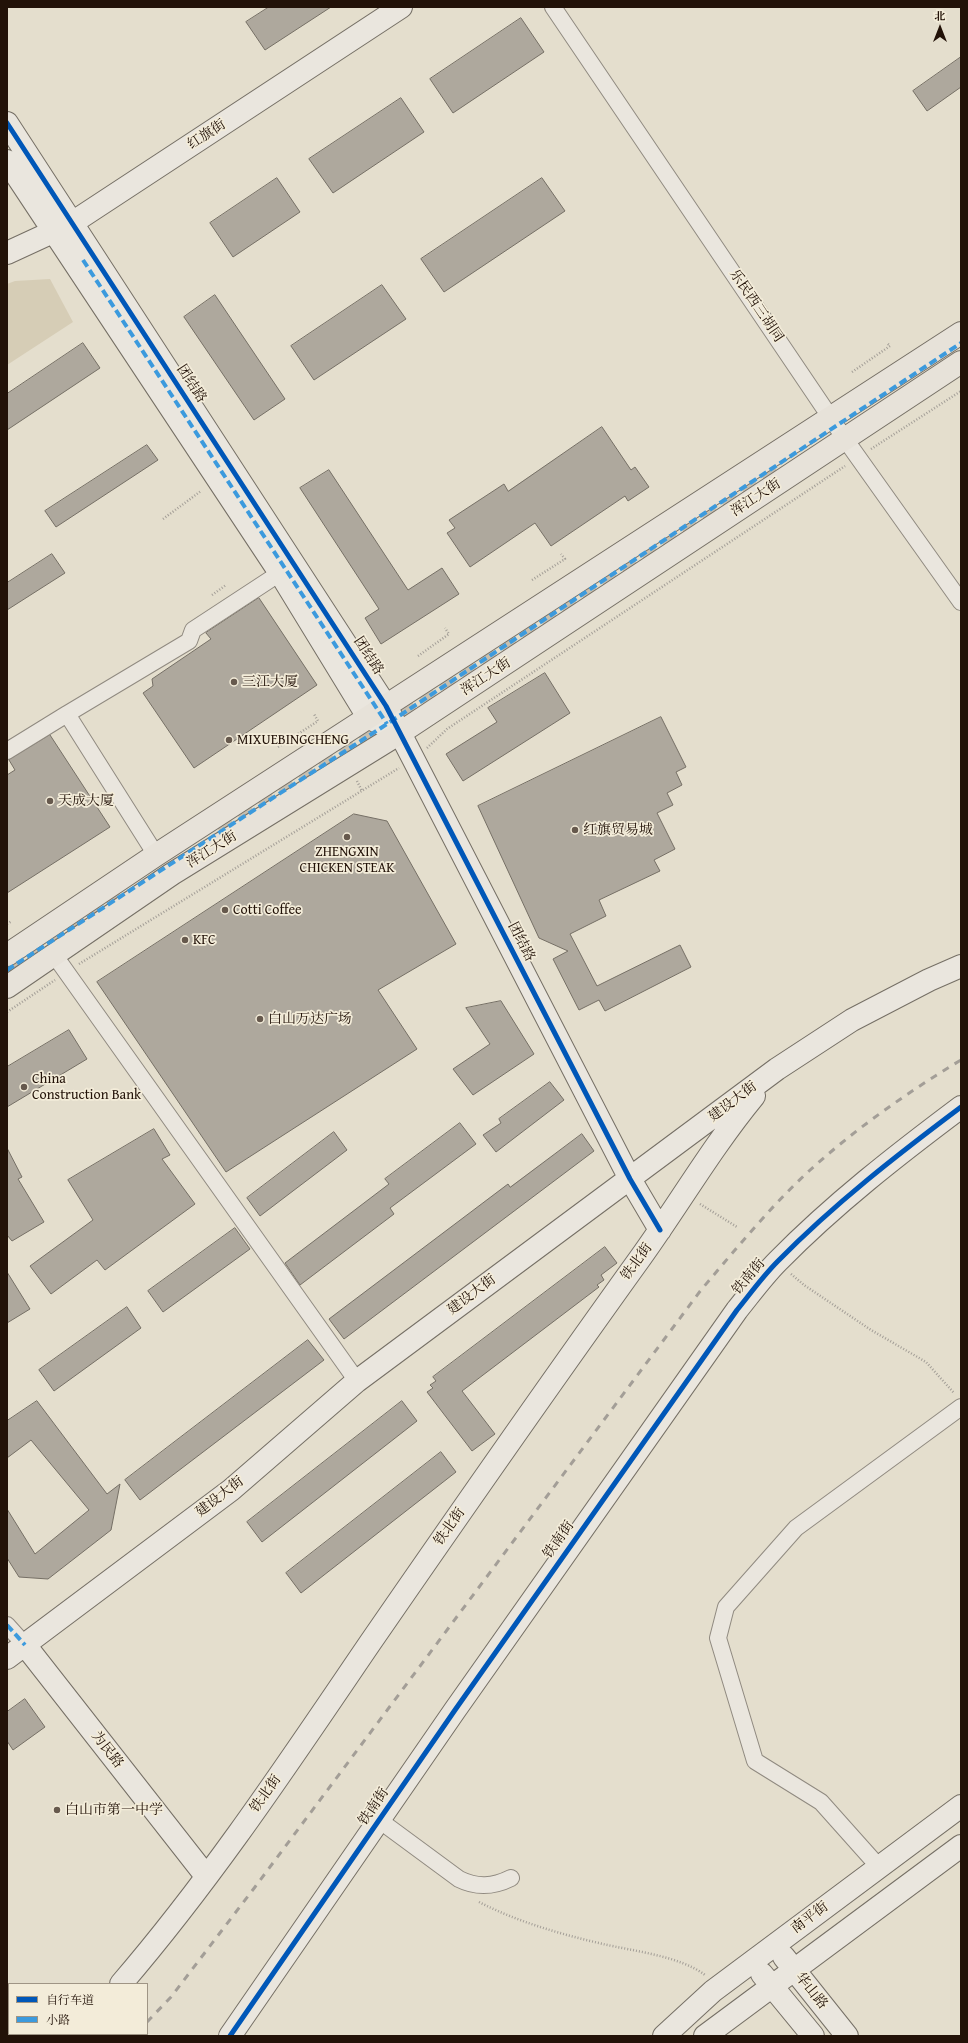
<!DOCTYPE html>
<html>
<head>
<meta charset="utf-8">
<style>
	body { margin:0 }
	#map { position:relative; width:968px; height:2043px; overflow:hidden; background:#e4decd; font-family:"Gentium Book Plus","Noto Serif SC",serif }
	canvas { display:block }
	.frame { position:absolute; inset:0; border:8px solid #221208; pointer-events:none }
	.legend { position:absolute; left:8px; top:1983px; width:140px; height:52px; box-sizing:border-box; background:#f3ecd9; border:1px solid #9f9585; margin:0; padding:5px 7px; list-style:none; font-size:12px; color:#221208 }
	.legend li { display:flex; align-items:center; gap:8px; height:20px }
	.legend b { width:20px; border:1px solid #9f9585 }
	.north { position:absolute; left:920px; top:8px; width:40px; height:40px; -webkit-text-stroke:3px #f3ecd9; paint-order:stroke; rotate:0deg; font-size:11px; font-weight:700; line-height:16px; text-align:center; color:#221208 }
	.north::after { content:''; display:block; margin:auto; width:14px; height:18px; background:#221208; clip-path:polygon(50% 0,100% 100%,50% 72%,0 100%) }
</style>
</head>
<body>
<div id="map">
<canvas width="968" height="2043"></canvas>
<div class="frame"></div>
<ul class="legend">
<li><b style="height:5px;background:#0057b8"></b>自行车道</li>
<li><b style="height:5px;background:#3c9add"></b>小路</li>
</ul>
<div class="north">北</div>
</div>
<script>
const g = document.querySelector('canvas').getContext('2d');
g.lineJoin = 'round';
function fill(path, color) { g.fillStyle = color; g.fill(path, 'evenodd'); }
function strokePath(path, color, width, dash) { g.strokeStyle = color; g.lineWidth = width; g.lineCap = dash ? 'butt' : 'round'; g.setLineDash(dash || []); g.stroke(path); }
function drawText(font, color, halo, rows, align = 'center') {
  g.font = font + ' "Gentium Book Plus","Noto Serif SC",serif'; g.lineWidth = 3.5; g.setLineDash([]); g.textBaseline = 'middle'; g.strokeStyle = halo; g.fillStyle = color; for (const [text, x, y, turn = 0] of rows) {
    g.save(); g.translate(x, y); g.rotate((+turn || 0) * Math.PI / 180); g.textAlign = isNaN(turn) ? turn : align; if (halo) g.strokeText(text, 0, 0); g.fillText(text, 0, 0); g.restore();
  }
}
fill(new Path2D(`
	M50,279L73,322L7,365V284L15,281Z`), '#d6cdb6');
const building = new Path2D(`
	M269,7H331L265,50L246,22Z
	M521,18L544,52L453,113L430,79Z
	M961,57V87L927,111L913,91Z
	M401,98L424,132L333,193L309,159Z
	M277,178L300,212L233,257L210,223Z
	M542,178L565,211L444,292L421,259Z
	M382,285L406,319L314,380L291,346Z
	M215,295L285,399L254,420L184,317Z
	M83,343L100,368L7,430V394Z
	M602,427L631,470L635,467L649,487L628,501L625,496L551,546L535,523L470,567L447,533L455,528L449,520L504,484L508,491Z
	M147,445L158,460L56,527L45,511Z
	M329,470L408,590L442,568L459,594L381,644L365,618L379,609L300,488Z
	M52,554L65,573L7,610V583Z
	M259,598L317,685L194,768L143,693L153,686L152,679L211,639L206,633Z
	M545,673L570,713L463,781L446,754L497,722L488,708Z
	M661,717L686,767L676,772L682,785L667,793L673,805L657,813L675,849L654,860L660,871L599,900L606,916L570,934L597,986L680,945L691,967L605,1011L599,1000L579,1010L553,959L568,951L539,938L478,806Z
	M50,735L110,827L7,893V775L15,770L9,760Z
	M354,814L387,821L456,944L378,990L417,1049L226,1172L97,982Z
	M501,1001L534,1054L473,1095L453,1069L490,1044L466,1008Z
	M69,1030L87,1059L7,1107V1067Z
	M550,1082L564,1100L496,1152L483,1135L501,1123L499,1119Z
	M460,1123L476,1144L390,1208L394,1214L300,1285L285,1263L389,1184L385,1179Z
	M154,1129L170,1155L162,1159L195,1204L105,1270L97,1260L51,1294L30,1266L93,1220L68,1180Z
	M334,1132L347,1150L260,1216L247,1198Z
	M582,1134L594,1151L344,1339L329,1319L508,1184L510,1187Z
	M7,1148L22,1177L18,1179L44,1222L12,1241L7,1235Z
	M235,1228L250,1249L163,1312L148,1291Z
	M605,1247L617,1263L601,1275L604,1280L597,1285L599,1287L462,1391L495,1434L472,1451L427,1392L433,1388L430,1385L436,1381L433,1377Z
	M7,1272L30,1309L7,1323Z
	M127,1307L141,1328L54,1391L39,1370Z
	M308,1340L324,1360L140,1500L125,1480Z
	M37,1401L107,1494L120,1484L111,1530L48,1579L19,1577L7,1558V1509L35,1554L89,1510L31,1440L7,1458V1421Z
	M402,1401L417,1421L262,1542L247,1522Z
	M441,1452L456,1472L301,1593L286,1573Z
	M25,1699L45,1727L13,1750L7,1741V1712Z`);
fill(building, '#aea89d');
strokePath(building, '#756f65', 1);
strokePath(new Path2D(`
	M220,832L777,465
	M7,970L126,892`), '#c7bfaf', 16, [16, 8]);
const street = new Path2D(`
	M553,7L845,439L961,602
	M7,751L67,714
	M156,855L67,714L189,641L193,630L280,573
	M55,956L357,1381
	M7,1625L25,1645
	M379,1820L459,1879C477,1888 493,1887 511,1878
	M879,1867L821,1802L755,1761L718,1638L726,1607L796,1528L961,1407`);
const secondary = new Path2D(`
	M7,123L386,706L630,1179L660,1230
	M7,161L280,573L368,717L385,726
	M7,253L72,223L401,7
	M25,1645L206,1876
	M7,1658L231,1490L357,1381L777,1069L852,1020L929,980L961,966
	M784,1957L847,2036
	M762,1974L813,2036
	M121,1984C213,1877 291,1759 370,1643C459,1514 549,1385 641,1257C679,1204 712,1147 754,1096
	M68,2036L71,2034
	M230,2036L455,1710L737,1310C750,1294 763,1276 778,1261C834,1204 897,1155 961,1107
	M664,2036L713,1991L961,1806
	M705,2036L961,1846`);
const primary = new Path2D(`
	M7,955L156,855L961,333
	M7,987L172,874L400,733L961,362`);
strokePath(street, '#908a80', 18);
strokePath(secondary, '#756f65', 24);
strokePath(primary, '#756f65', 24);
strokePath(new Path2D(`
	M852,372L890,346L887,343
	M871,449L961,391
	M163,519L201,491
	M532,580L565,559L561,554
	M212,595L226,585
	M418,656L449,634L445,628
	M278,747L318,721L314,714
	M427,748L447,729L845,466
	M357,781L362,791
	M7,924L12,921
	M79,964L399,768
	M7,1012L55,980
	M700,1204L737,1227
	M791,1274L804,1285L871,1330L926,1362L954,1393
	M479,1902C518,1922 560,1934 603,1944C633,1951 680,1956 705,1975`), '#a39e97', 2.5, [1, 2]);
strokePath(street, '#eae6de', 16);
strokePath(secondary, '#eae6de', 22);
strokePath(primary, '#e7e2d9', 22);
strokePath(new Path2D(`
	M147,2022L171,1997L255,1887L701,1290C736,1249 770,1207 809,1171C855,1129 908,1092 961,1060
	M133,2036L135,2034`), '#a39e97', 3, [7, 7]);
strokePath(new Path2D(`
	M83,260L387,724
	M7,970L387,724L961,343
	M7,1625L25,1645`), '#3c9add', 4, [8, 4]);
strokePath(new Path2D(`
	M7,123L386,706L630,1179L660,1230
	M230,2036L455,1710L737,1310C750,1294 763,1276 778,1261C834,1204 897,1155 961,1107`), '#0057b8', 5);
for (const [x, y, r, color] of [
	[234,682,4,"#66594d"],
	[229,740,4,"#66594d"],
	[50,801,4,"#66594d"],
	[575,830,4,"#66594d"],
	[347,837,4,"#66594d"],
	[225,910,4,"#66594d"],
	[185,940,4,"#66594d"],
	[260,1019,4,"#66594d"],
	[24,1087,4,"#66594d"],
	[57,1810,4,"#66594d"]
]) { const dot = new Path2D(); dot.arc(x, y, r, 0, 2 * Math.PI); g.fillStyle = color; g.fill(dot); strokePath(dot, '#f3ecd9', 1.5); }
drawText('14px', '#221208', '#f3ecd9', [
	["红旗街",207,135,-33],
	["乐民西三胡同",756,306,56],
	["团结路",191,384,57],
	["浑江大街",756,498,-33],
	["团结路",368,656,57],
	["浑江大街",486,677,-33],
	["浑江大街",212,850,-32],
	["团结路",521,942,63],
	["建设大街",733,1102,-37],
	["铁北街",637,1262,-54],
	["铁南街",749,1277,-50],
	["建设大街",472,1295,-37],
	["建设大街",220,1497,-38],
	["铁北街",450,1527,-55],
	["铁南街",559,1540,-55],
	["为民路",107,1750,52],
	["铁北街",266,1794,-55],
	["铁南街",374,1807,-56],
	["南平街",810,1918,-37],
	["华山路",811,1991,51]
]);
drawText('14px', '#221208', '#f3ecd9', [
	["三江大厦",242,682],
	["MIXUEBINGCHENG",237,740],
	["天成大厦",58,801],
	["红旗贸易城",583,830],
	["ZHENGXIN",347,852,"center"],
	["CHICKEN STEAK",347,868,"center"],
	["Cotti Coffee",233,910],
	["KFC",193,940],
	["白山万达广场",268,1019],
	["China",32,1079],
	["Construction Bank",32,1095],
	["白山市第一中学",65,1810]
], 'left');
</script>
</body>
</html>
